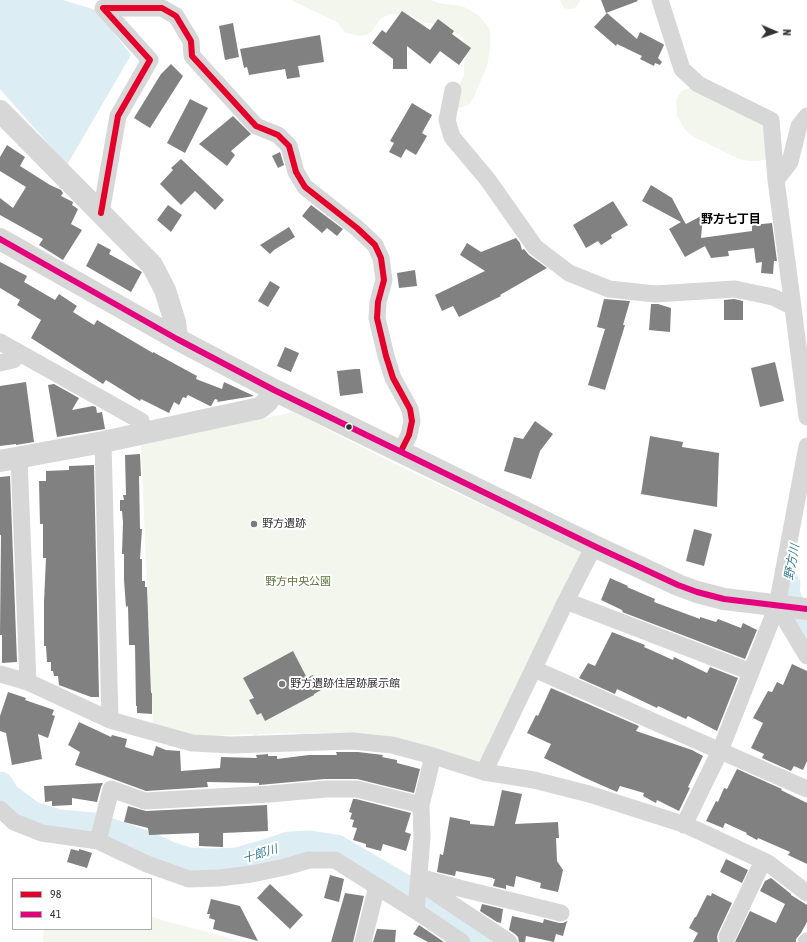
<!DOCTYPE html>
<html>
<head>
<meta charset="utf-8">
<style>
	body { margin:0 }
	#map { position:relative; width:807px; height:942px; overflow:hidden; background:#fff; font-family:"Asap Condensed",sans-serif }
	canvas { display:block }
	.legend { position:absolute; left:12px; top:878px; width:140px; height:52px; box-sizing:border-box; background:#fff; border:1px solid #adadad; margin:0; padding:5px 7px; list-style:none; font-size:12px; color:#333 }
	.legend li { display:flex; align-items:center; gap:8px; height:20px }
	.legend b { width:20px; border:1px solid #adadad }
	.north { position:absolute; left:755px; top:12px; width:40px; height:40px; -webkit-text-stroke:3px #fff; paint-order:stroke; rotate:92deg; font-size:11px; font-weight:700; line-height:16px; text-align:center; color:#333 }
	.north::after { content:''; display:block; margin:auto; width:14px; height:18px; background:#333; clip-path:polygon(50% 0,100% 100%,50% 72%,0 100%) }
</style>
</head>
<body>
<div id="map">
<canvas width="807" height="942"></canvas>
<ul class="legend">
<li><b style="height:5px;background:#e4002b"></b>98</li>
<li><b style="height:5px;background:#e5007d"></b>41</li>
</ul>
<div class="north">N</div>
</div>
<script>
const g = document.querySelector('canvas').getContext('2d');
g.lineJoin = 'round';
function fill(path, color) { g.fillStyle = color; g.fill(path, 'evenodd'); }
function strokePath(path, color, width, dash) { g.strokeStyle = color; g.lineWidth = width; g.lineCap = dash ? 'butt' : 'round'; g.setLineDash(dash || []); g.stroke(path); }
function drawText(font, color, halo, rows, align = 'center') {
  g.font = font + ' "Asap Condensed","Noto Sans JP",sans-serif'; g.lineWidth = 4; g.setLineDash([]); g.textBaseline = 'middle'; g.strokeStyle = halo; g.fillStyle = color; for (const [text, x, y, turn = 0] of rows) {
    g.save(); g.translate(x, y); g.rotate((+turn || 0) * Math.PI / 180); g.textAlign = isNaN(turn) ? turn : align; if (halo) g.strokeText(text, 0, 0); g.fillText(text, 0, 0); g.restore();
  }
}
fill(new Path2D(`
	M291,0H431C441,5 451,4 461,6C471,9 480,16 486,24C494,32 489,56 487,66C484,74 480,82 477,89C475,94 472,102 468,105C464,107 460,108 456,108L459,85L464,75V72L465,45L464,40L460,36L441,24L428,23L422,22L412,16L407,15L391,14L386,16L380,19L372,31L367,35L360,36L346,33L337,22Z
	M560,0H580C577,9 572,10 564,8Z
	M689,88H694L765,123L770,158C760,162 750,162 739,159L694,137L685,130L677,115L676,101L678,96L682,91Z
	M293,412L393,463L429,480H431L435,483L583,551L504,715L501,716L492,736V737L488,742L489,744L484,754L479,761L401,739L351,733H311C307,734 302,735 299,733L259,734L255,736L252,734L195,737L153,725L141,445Z
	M151,917L244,942H43L44,929H151Z`), '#f2f6ed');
fill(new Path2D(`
	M0,0H63L96,10L131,55L67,165L0,89Z`), '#dceef4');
strokePath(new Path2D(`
	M787,584L786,593L803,631L807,637
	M0,785L7,796L31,814L59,823L94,826L148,845L170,855L189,861L212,862L237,861L265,853L289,845L310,844L336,848L432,904L487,942`), '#dceef4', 27);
fill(new Path2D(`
	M601,0H637L638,1L606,13Z
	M402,11L430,30L438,19L454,31L452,34L471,48L459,65L440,51L430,64L407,46V69H393V59L372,43L382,30L386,33Z
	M607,13L637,39L640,32L663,44L664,45L658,58L662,62L660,65L655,63L654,66L640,59L642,56L617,44L616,46L594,27Z
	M233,23L239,57L225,60L219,26Z
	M320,35L324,62L298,66L300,77L287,79L285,69L249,75L247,67L244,68L240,49Z
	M171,64L183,76L150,128L134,118L161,74Z
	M190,99L208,108L185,153L167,143Z
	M412,103L432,115L422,133L427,136L416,155L406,149L401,158L389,152L394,143L390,141Z
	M233,116L251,134L231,151L235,155L227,166L199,144Z
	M7,145L25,157L20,166L50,185L61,190L63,193L61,196L73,202L72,205L78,209L71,224L82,230L63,260L39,245L43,239L0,215V198L13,208L26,187L0,171V157Z
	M280,152L284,165L278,168L272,156Z
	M181,159L224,200L215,210L195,191L181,205L160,184L173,170L171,168Z
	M651,185L672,198L684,221L686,224L703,215L701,238L752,231V225L772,223L777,261H774L773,274L761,273L762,262L756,263L754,248L728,251L729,256L711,258L705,246L685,257L669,229L681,222L642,201Z
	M613,201L628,225L611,235L612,238L601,245L598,241L586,248L573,225Z
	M168,205L182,215L171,232L157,220Z
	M311,205L343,229L337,236L327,228L322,233L302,216Z
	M289,227L295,237L274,250L270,254L260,245Z
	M516,238L520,243L522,250L524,249L529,255L547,268L500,295L501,296L459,317L453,306L442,311L435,295L485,271L460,255L467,243L481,252Z
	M98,243L111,250L109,254L142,272L131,292L86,266Z
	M0,262L27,276L24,282L55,300L59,294L77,306L73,312L94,325L97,320L153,353V352L197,376L196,379L222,389L224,382L254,396L217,402L218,400L215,399L211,406H210L188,395L186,398L183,397L179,405L174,402L169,413L141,399L140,401L106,380L103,384L31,338L41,320L17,305L20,300L0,288Z
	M415,270L417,286L399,288L397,273Z
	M270,281L280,287L268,307L258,301Z
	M604,299L630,301L623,325H625L605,390L588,385L605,329L597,327Z
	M734,299L743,301V320H724V300Z
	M651,304H658L671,308L670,332L649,330Z
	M285,347L299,353L291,372L277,366Z
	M775,362L784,401L760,407L751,368Z
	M355,369H360L363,393L340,396L337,371Z
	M26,382L34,442L16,445V444L0,446V386Z
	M54,384L79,398L72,410L93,406L96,407L97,413L102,412L105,429L57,437L48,385Z
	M535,421L553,434L540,451L531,479L504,471L514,437L523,439Z
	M650,436L683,442L682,447L719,453L717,507L641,494Z
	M140,454L141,476H139L140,529H142L140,559H142V581H145V587H147L151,693H152V714L137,713V706H136L135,645H129L128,606L126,607L124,580V554H122L123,522L122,511H120V500H124L123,495H126L125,455Z
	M94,465L99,697H91L59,685L58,676H54L53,671H51V662H47L46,646H44V602L46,558H43V524H40L39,481H46V471L69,470V466Z
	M10,476L17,662L2,663V635H0L1,535H0V477Z
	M694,529L712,534L704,566L686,561Z
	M610,578L628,586L627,587L655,599L654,602L700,619V617L716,622L718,619L741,628L743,623L757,630L745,659L622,612L623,611L621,610H622L601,600Z
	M612,632L645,645L644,647L673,660L674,657L707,673L710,667L738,678L717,731L688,716L686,719L658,706L657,708L617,689L615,694L579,678L588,663L595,666Z
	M293,651L307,678L313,675L321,690L314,694V695L265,721L261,713L257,715L249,700L254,698L243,678Z
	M792,664L807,671V761L803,770L794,766L791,771L762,758L764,754L751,748L763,723L753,718L768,691L772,692L777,682L783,685Z
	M551,688L639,726L636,731L692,750L703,756L688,787L690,788L679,811L657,800L656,803L643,796L644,793L620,786L617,792L583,777L544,758L551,744L527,733L536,715L538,716Z
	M8,692L26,698L25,700L54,710L52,715L55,716L48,738L38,734L42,759L12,765L6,733L0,731V716Z
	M79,722L111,737L112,735L127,739L125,747L153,756L156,746L166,750L180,751L181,771L220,768L221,757L257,758L256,755L268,754V756H277V759L309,755H337L336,752H358L383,755L382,757L397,760V763L420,769L414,793L357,779H325L259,785V783L207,782L208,787L146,791L75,765L80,752L68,745Z
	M737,769L782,789L781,790L807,803V864L788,855L790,852L758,838L757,840L746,834L747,833L725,823L723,828L706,821L716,801L718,802L724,788L727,789Z
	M103,783L101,787L97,802L72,798V805L52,806V801L45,802L44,786Z
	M502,790L522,794L515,824L558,822L559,838H556L557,861L563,870L558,892L540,888L541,883L516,876L514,887L506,885V889L493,886L495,879H493V878L456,871L455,876L437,872L440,854L443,855L450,817L470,821V824L494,826Z
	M353,799H356L411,813L405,832L411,834L406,851L383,844L381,851L366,847V844L353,840L357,828L352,827L354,820L350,819L352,813L349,812Z
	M267,805L268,831L223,833V847L199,846V833L149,835L148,828L124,822L128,806L146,811Z
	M71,849L79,851V849L92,853L87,868L67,862Z
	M726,859L748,870L742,883L720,872Z
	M330,875L344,879L339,902L324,898Z
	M771,878L791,894V895L807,905V922L801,933L796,939V942H735L750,911L776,923L785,904L760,891L765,881Z
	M270,884L303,915L290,929L257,898Z
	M345,893L364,896L353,942H331Z
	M712,893L732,903L718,933L717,937L718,942H693L698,933L689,928L695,917H696L707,895L711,896Z
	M211,899L240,906L258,941L213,929L215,920L209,918L210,914H207Z
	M482,904L503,909L501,923L497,922L480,911Z
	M512,916L543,923L544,919L559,923H563L567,921L563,936L556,934L554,942L526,936L525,942H519L518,937L515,934L509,930Z
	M419,925L444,942H428L413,934Z
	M377,929L396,930L395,942H373Z`), '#818181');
strokePath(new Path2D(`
	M660,0L682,69L698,84L771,120L776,180L793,307L807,417
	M453,90L447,120L452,137L488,180L535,247L569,273L609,289L655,294L735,289L773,297L793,307
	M776,180L790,162L799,126L807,116
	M101,213L118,116L150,60L103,8H162L176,16L191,41L192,56L256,126L278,135L289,146L296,172L305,187L357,228L375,245L381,258L384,280L378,302L377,318L386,356L393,378L410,409L412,421L409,435L401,451
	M0,342L141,421L144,432
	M0,363L13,360L20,353
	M103,442L110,720
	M19,458L28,682
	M566,601L751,672
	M777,606L807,656
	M534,669L807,789
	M0,674L28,682L110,720L192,743L232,745L352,741L392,745L433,756L484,772L534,780L589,794L686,825L768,863L807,893
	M484,772L566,601L594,546
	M0,809L14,822L42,833L98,841L147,864L189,879L219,878L252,874L285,867L309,860H335L416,911L462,942
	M684,825L720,751L777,606L807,446
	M98,841L111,789L145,801L270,794L326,789H357L421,805
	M419,877L459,888L561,913
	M419,882L509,942
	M416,911L422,838L421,805L433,756
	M727,937L763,861
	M363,942L377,886
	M806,942L807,941`), '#d7d7d7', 17);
strokePath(new Path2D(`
	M0,111L152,265L165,290L175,322L177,339
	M0,239L177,339L274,390L594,546L678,585L697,592L724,599L807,609
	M0,461L103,442L260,408L268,401L274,390`), '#d7d7d7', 22);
strokePath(new Path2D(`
	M101,213L118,116L150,60L103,8H162L176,16L191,41L192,56L256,126L278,135L289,146L296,172L305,187L357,228L375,245L381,258L384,280L378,302L377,318L386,356L393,378L410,409L412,421L409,435L401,451`), '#e4002b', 6);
strokePath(new Path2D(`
	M0,239L177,339L274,390L594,546L678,585L697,592L724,599L807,609`), '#e5007d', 6);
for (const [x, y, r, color] of [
	[349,427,3.5,"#333"],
	[254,524,4,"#7a7a7a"],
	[282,684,4,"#7a7a7a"]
]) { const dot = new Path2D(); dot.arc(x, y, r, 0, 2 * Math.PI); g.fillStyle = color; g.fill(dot); strokePath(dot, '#fff', 1.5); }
drawText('11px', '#333', '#fff', [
	["野方遺跡",262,524],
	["野方遺跡住居跡展示館",290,684]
], 'left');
drawText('11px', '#5d733c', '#fff', [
	["野方中央公園",298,582]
]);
drawText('bold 12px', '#000', '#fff', [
	["野方七丁目",731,219]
]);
drawText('italic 12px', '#377d96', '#fff', [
	["野方川",792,562,-79],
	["十郎川",260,854,-17]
]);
</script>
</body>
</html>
